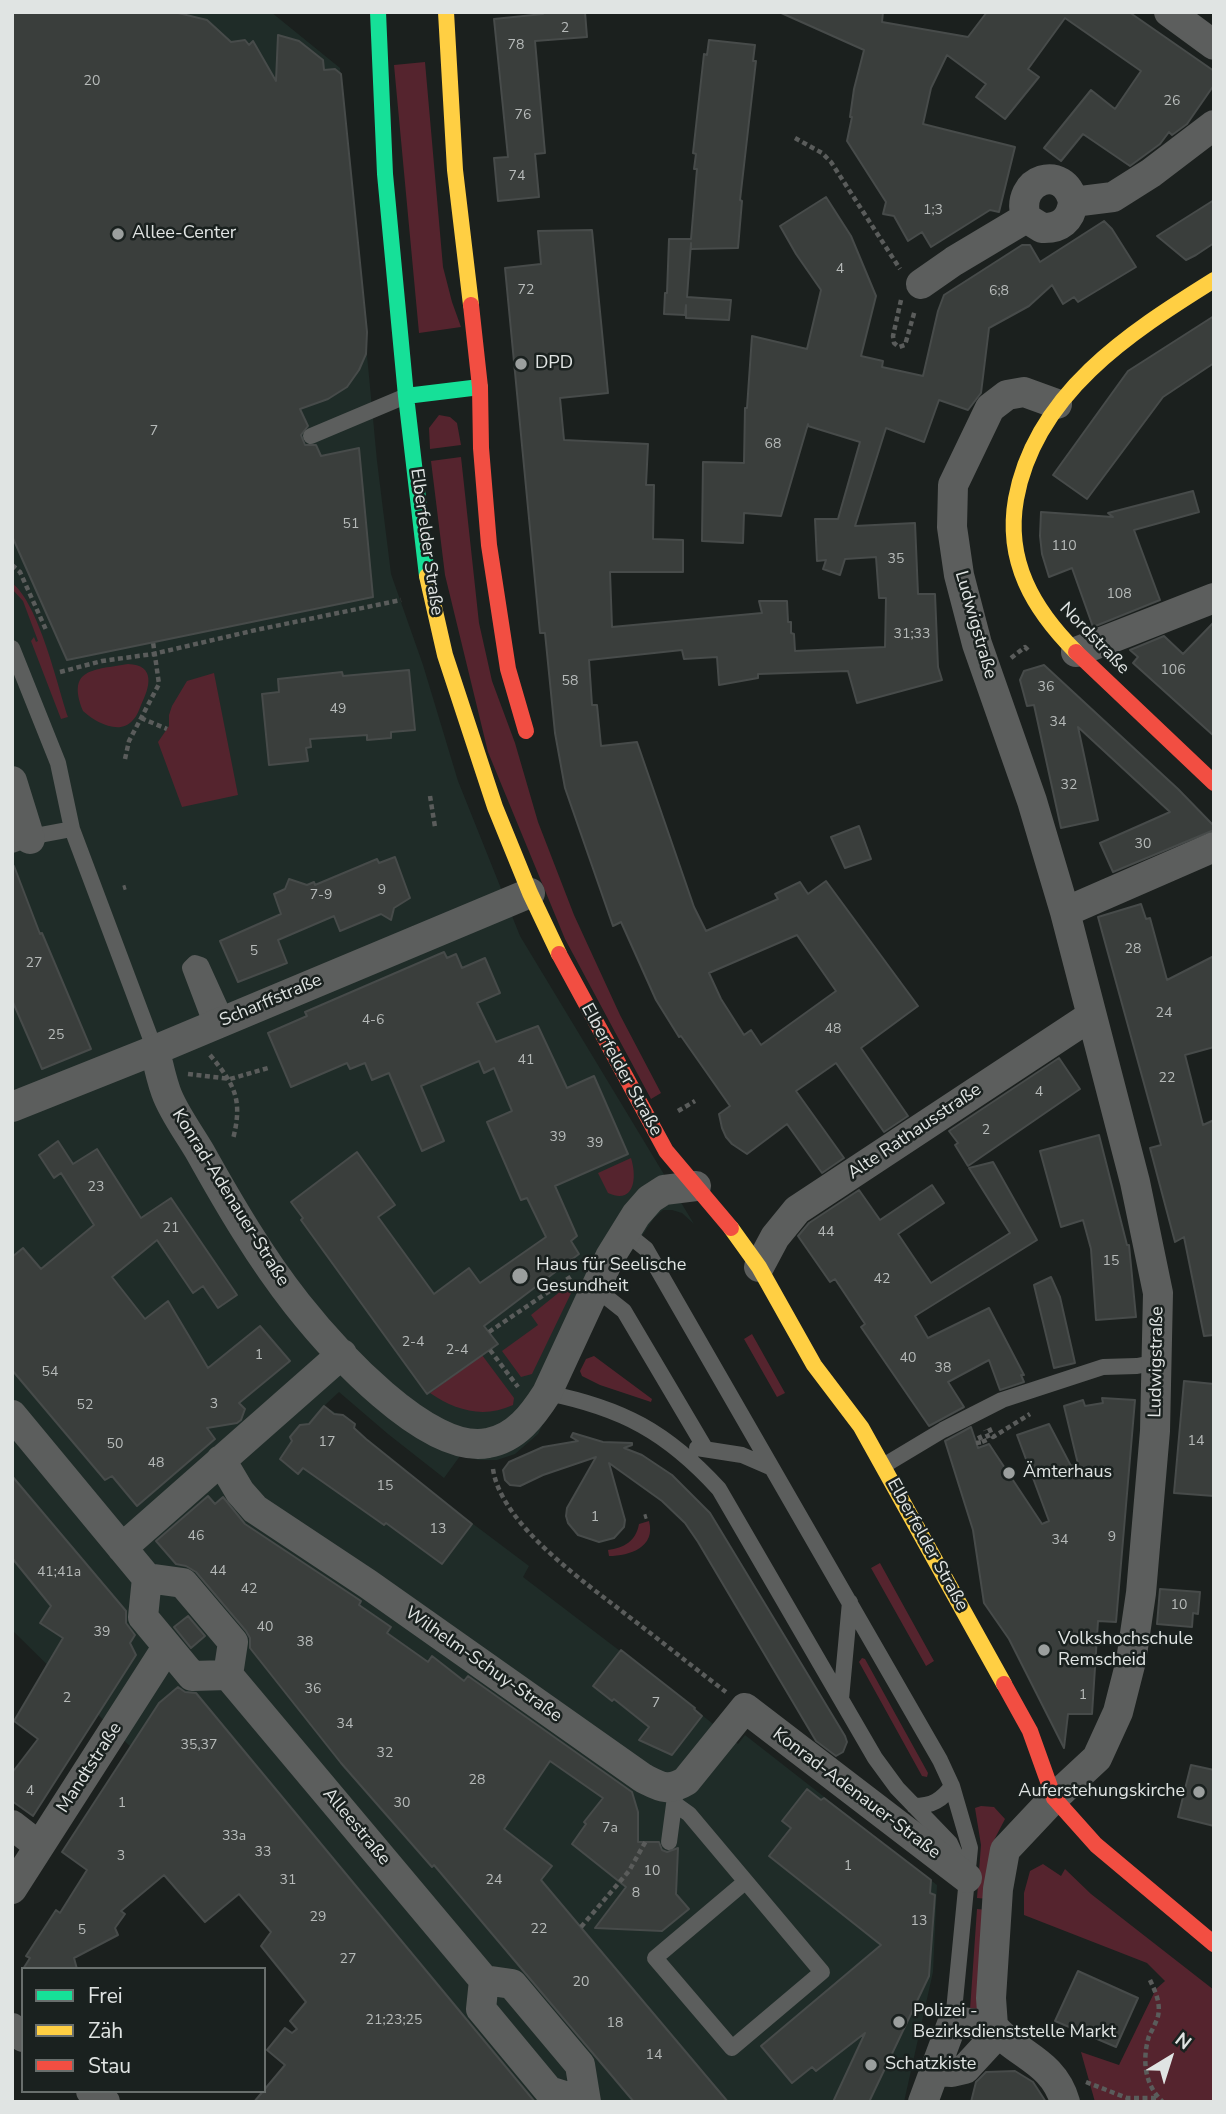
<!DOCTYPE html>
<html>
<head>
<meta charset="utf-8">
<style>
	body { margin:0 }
	#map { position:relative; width:1226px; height:2114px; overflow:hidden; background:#1b201e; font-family:"Nunito Sans",sans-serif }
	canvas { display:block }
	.frame { position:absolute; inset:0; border:14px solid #e0e4e3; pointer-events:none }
	.legend { position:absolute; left:21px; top:1967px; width:245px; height:126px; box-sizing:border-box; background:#1a211f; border:2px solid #696f6d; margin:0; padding:9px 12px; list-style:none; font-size:21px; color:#e0e4e3 }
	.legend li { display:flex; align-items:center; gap:14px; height:35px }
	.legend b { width:35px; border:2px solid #696f6d }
	.north { position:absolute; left:1135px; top:2023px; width:70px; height:70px; -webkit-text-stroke:5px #1a211f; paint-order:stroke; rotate:38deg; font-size:19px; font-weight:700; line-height:28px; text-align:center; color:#e0e4e3 }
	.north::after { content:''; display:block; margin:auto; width:24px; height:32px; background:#e0e4e3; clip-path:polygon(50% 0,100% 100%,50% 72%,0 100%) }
</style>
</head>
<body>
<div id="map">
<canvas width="1226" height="2114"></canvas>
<div class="frame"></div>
<ul class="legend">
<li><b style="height:9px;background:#16e098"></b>Frei</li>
<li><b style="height:9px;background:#ffcf43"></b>Zäh</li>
<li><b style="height:9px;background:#f24e42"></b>Stau</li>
</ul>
<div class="north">N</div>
</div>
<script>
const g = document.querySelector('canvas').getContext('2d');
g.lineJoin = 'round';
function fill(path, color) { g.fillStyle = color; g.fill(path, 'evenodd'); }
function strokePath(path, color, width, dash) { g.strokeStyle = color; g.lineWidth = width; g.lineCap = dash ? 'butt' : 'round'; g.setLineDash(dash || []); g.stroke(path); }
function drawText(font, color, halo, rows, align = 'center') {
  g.font = font + ' "Nunito Sans",sans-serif'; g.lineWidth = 5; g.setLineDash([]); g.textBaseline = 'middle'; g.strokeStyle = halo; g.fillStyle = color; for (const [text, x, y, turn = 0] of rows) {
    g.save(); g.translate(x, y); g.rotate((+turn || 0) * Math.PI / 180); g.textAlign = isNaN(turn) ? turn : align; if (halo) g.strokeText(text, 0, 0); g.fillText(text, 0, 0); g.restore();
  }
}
fill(new Path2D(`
	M12,12H271L340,68L377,461L391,574L423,665L458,781L520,936L694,1224L682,1213L672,1210H663L654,1218L621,1267L538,1434L515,1454L497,1460H479L460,1456L444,1478L388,1434L339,1392L324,1406L355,1424L354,1428L440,1499L529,1566L523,1577L620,1651L621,1650L738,1744L745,1735L937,1885L933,1972L904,2102H414L145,1761L12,1630Z`), '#1f2c28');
fill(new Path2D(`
	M425,62L443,267L452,302L461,327L419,333L394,65Z
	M439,415L450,417L457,423L461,445L430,449L429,428Z
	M461,457L479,623L492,681L515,743L538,822L574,915L620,1015L661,1093L651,1099L565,939L488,752L445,575L431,461Z
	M12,583C39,604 57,684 68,717L61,719L31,641L34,637L36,642L38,641L23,601L12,589Z
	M128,664C156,665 150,687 141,705C139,710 137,716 133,720C120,736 95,722 83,711C66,668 94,670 128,664Z
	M214,673L238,795L182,807L158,742L169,726V715L172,706L187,681Z
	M631,1158C637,1177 635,1205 608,1193L598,1173Z
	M572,1282L574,1287L532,1374L521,1377L502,1351L538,1325L531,1315Z
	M752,1334L785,1393L777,1397L744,1339Z
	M482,1355L514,1398L513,1405C483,1419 455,1410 430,1393Z
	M594,1356L652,1399L651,1402L600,1385L582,1376L580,1371L586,1359Z
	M649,1521C656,1547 630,1556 609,1556L608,1550C624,1548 636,1541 639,1524Z
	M880,1563L934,1661L926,1666L871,1568Z
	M862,1658L865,1659L928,1773L927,1777L922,1776L859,1662Z
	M981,1806L994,1807L1005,1819L992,1844L988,1899L977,1898L981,1845L975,1808Z
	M1043,1864L1061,1876L1065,1869L1091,1894L1214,1990V2102H1095L1081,2052L1119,2065L1156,1989L1165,1981L1147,1963L1024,1915V1893L1030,1871Z
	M977,1909L987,1910L977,2011L970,2010Z`), '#55242e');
const building = new Path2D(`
	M12,12H174L207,20L231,42L245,40L249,45L253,41L276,81L278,35L299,41L323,60L324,70L335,69L341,74L367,332L366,354L359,370L347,387L328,399L300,409L308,426L301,435L305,445H316L321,456L359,448L373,597L67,660L12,536Z
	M543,12H585L587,37L535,41L545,153L535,154L539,197L498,201L494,158L508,157L494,19L543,14Z
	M779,12H883L882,22L968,37L987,12H1129L1214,71V85L1187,124L1172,135L1169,132L1160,144L1130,166L1083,134L1061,161L1044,148L1091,90L1115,109L1141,71L1065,18L1028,69L1039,77L1005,119L976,97L986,84L947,55L931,88L923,124L1015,147L999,212L990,210L931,247L922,232L908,241L894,216L883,214L886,202L847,141L852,117H850L854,89L864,50Z
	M709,40L755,45L753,61H756L740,200L742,201L738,248L691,249V243L687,297L731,300L729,320L686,318V305L685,315L664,314L665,293H667L669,239H691L697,169H694L696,154L693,153L704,54L707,55Z
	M826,197L851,236L876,296L861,356L883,361L882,367L923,376L938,311L944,295L1022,245H1030L1040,262L1104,221L1112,229L1136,267L1078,302L1074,297L1063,304L1052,285L1029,306L989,328L981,393L968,410L939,400L924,442L886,428L855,526L915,523L918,594H935L938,667L942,680L857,703L848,671L758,674V678L719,685L717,657L684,659L682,650L589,660L592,705H597L601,746L637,742L694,907L706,931L778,899L775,894L800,882L808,894L826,881L918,1006L861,1048L908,1116L884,1132L836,1063L796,1091L844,1158L822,1173L787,1124L747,1154L732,1144L726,1137L722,1128L719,1114L730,1106L681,1036L679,1037L656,1000L621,922L613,926L565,788L555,733L545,633H540L505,268L541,264L538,231L592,230L608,393L560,398L564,440L648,444L646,485H654L653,539L683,540V572H610L612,627L762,613L759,601H787L788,622H791V633L794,634L795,651L885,647L886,598H879L876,557L845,559L840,575L823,569L826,560L817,561L815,519H838L860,442L808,426V424L781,516L744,513L743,543L702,541L703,462L744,463L745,408H747L752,336L807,349L821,290L796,254L780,226ZM797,935L836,991L761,1045L751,1030L744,1035L721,999L709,973Z
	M1214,200V243L1196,255L1186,260L1157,236Z
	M1214,316V363L1163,397L1087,499L1053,475L1128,371Z
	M1193,491L1199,512L1134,530L1160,600L1093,627L1072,568L1049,577L1042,554L1040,536L1041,512L1113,517L1108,513Z
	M1214,622V736L1133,663L1138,657L1130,650L1164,636L1183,654Z
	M1044,665L1178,789L1214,826V830L1113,872L1100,843L1170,812L1078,727L1098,820L1061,828L1034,705L1027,706L1020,680L1024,671Z
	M409,670L415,730L391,732V738L367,740V735L310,739L311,747L306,748L308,761L269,765L262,694L279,692L278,679L342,672L343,676Z
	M859,826L871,859L845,868L831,837Z
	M395,857L410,898L394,908L391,920L381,914L340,931L334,916L278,940L287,963L238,982L220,941L281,914L274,894L285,889L289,879L307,885L314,882L315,885L377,859L379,863Z
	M14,866L40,934L42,933L91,1049L42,1069L12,1000V867Z
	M1141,904L1146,919L1150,918L1167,980L1214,956V1047L1185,1055L1203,1125L1214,1120V1335L1204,1336L1184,1237L1175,1242L1150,1148L1161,1145L1098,917Z
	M444,952L447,958L456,954L462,968L485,958L500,993L477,1003L496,1042L538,1026L567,1088L594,1076L628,1154L555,1186L577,1236L571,1241L579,1254L484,1326L498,1344L427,1394L301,1220L303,1218L291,1202L357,1152L395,1205L378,1217L434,1294L469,1268L480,1283L546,1237L527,1198L521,1200L487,1122L512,1111L494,1068L484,1073L479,1061L421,1086L444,1141L422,1151L389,1073L372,1080L365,1063L350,1069L347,1063L291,1087L268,1033L307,1016L305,1012Z
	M1059,1058L1080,1089L968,1166L955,1145L958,1143L949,1131Z
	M1099,1135L1127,1245H1129L1136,1317L1096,1320L1091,1249L1083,1220L1061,1227L1040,1151Z
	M58,1141L73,1164L97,1149L141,1218L171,1198L237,1295L218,1308L203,1286L193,1293L157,1240L112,1277L145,1319L168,1301L208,1368L260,1326L290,1361L239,1403L245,1409L241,1420L237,1423L207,1428L215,1439L137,1506L112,1476L105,1480L12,1370V1257L23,1248L41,1269L94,1225L61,1173L54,1178L39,1155Z
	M993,1162L1037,1240L915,1316L928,1338L989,1308L1024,1375H1021L1024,1382L1000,1390L989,1360L948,1382L964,1407L929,1426L861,1327L865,1324L835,1279L830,1282L798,1236L809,1223L859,1190L880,1220L932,1185L944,1203L898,1234L931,1283L1010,1233L969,1168Z
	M1051,1277L1060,1297L1075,1363L1054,1368L1034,1285Z
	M1184,1381L1214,1384V1496L1174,1493Z
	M1102,1398L1135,1400L1116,1622L1098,1621L1092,1714H1068L1064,1748L1009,1639L984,1603L973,1530L945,1441L971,1427L978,1448L989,1444L1042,1524L1049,1521L1017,1435L1049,1424L1071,1466L1078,1464L1064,1406L1083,1400L1085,1406L1103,1403Z
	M324,1406L334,1414L343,1415L355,1424L354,1428L366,1439L472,1524L442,1564L386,1523L384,1525L303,1468L298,1474L280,1459L292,1441L290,1437L300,1425L309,1424Z
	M573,1433L603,1442L632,1443V1445L624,1448L642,1455L672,1475L710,1513L845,1736L847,1742L843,1752L836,1756L816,1741L698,1542L685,1523L662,1501L609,1463L625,1520L624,1527L614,1538L599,1542L578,1535L568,1523L566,1516L567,1508L596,1457L543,1475L520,1486L510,1485L505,1480L503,1470L509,1462L543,1447L578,1441L571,1437Z
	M12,1476L126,1611V1623L135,1635L130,1643L136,1655L33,1816L12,1801V1773L38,1739L14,1721L63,1638L40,1623L51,1606L12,1558Z
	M208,1496L215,1504L223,1497L245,1524L361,1601L359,1605L391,1627L387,1633L428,1662L432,1656L464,1681L468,1676L632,1792L638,1812V1842H659L662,1850L667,1852L678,1848L676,1894L689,1909L662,1931L595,1928L626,1887L572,1844L586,1824L584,1822L603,1798L550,1761L504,1829L552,1866L541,1880L728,2102H634L434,1865L432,1867L341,1763L250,1648V1638L246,1631L196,1572L186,1566L176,1564L156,1541Z
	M1160,1589L1200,1592L1198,1614L1193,1613L1192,1627L1157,1624Z
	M188,1616L205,1636L191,1648L174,1627Z
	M621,1650L695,1708L694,1709L702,1716L672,1755L639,1740L649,1727L614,1699L612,1701L593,1686Z
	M178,1687L185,1692L196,1693L535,2102H254L285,2065L267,2050L285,2028L292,2033L297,2029L290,2021L306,2002L261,1946L271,1932L239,1894L205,1922L164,1875L121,1911L125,1914L115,1928L118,1935L74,1958L77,1969H23L30,1958L26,1956L56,1910L60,1913L87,1870L62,1852L159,1703Z
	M1191,1765L1214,1770V1826L1178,1817Z
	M807,1789L821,1800L824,1798L931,1880L930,1893L935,1895L929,1976L869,2102H833L865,2033L816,2071L812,2067L792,2083L761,2046L881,1945L769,1856L791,1828L782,1821Z
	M1078,1971L1138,1998L1116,2047L1055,2021Z
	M1015,2071L1033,2082L1046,2102H971L976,2082L986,2072Z`);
fill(building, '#3a3e3c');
strokePath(building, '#474b4a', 2);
strokePath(new Path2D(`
	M795,138L822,153L831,162L900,269
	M901,300L893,336L894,343L899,347L905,345L915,310
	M12,565L20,572L47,632
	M1011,658L1025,647L1028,650
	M60,672L102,661L153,654L256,630L401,600
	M141,718L167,729
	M125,759L129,741L159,684L153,642
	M430,796L435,827
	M123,888L126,887
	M210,1055C235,1085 243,1100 233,1139
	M188,1074L230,1079L268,1068
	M678,1111L695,1101
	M489,1332L572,1276
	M490,1350L518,1387
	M989,1428L993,1437L1030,1414
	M982,1442L989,1439L985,1430
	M976,1443L982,1442L978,1433
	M493,1469C501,1525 586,1583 628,1616C661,1641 693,1667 726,1692
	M644,1517L647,1516
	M581,1927L629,1871L647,1839
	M1150,1980C1155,1991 1161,2003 1158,2016C1156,2023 1152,2030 1149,2036C1142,2059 1144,2085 1163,2102
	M1086,2082L1127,2098H1158`), '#5a5c5b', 4.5, [5, 3.5]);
strokePath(new Path2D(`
	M311,436L406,396
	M12,648L58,763L72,829L155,1050
	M12,845L40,835L72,829
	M212,1026L190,968L195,963L201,965L226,1020
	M625,1232L646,1249L940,1760L952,1786L970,1848L953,2021
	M595,1288L624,1311L705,1448
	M547,1393C622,1408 667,1432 719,1489L875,1758L897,1788L950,1843L961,1867
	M697,1448L742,1455L772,1468
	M883,1466L943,1430L1002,1400L1103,1367L1137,1366L1158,1362
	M841,1699L850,1602
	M675,1804L689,1814L822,1972L732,2048L655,1958L745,1882
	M914,1806C932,1806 942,1800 952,1786
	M669,1842L675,1797`), '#5c5e5d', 16);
strokePath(new Path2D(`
	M1169,12L1214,45
	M1026,218C1014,178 1065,163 1073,202
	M921,284L954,261L1026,218L1042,228C1060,229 1071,220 1073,202L1113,197L1151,173L1214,125
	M1076,652L1214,598
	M12,781L30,839
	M1065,912L1214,847
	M155,1050C158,1064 161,1078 166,1092C173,1112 189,1133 200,1152C229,1204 260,1257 297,1304C331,1347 428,1456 488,1443C516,1438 533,1415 547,1393L610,1257L636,1215L650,1199L664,1190L696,1186
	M12,1107L155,1050L530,893
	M759,1267L775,1237L797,1210L1091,1016
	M12,1415L147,1578L143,1617L192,1676L228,1675L484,1980L481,2009L549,2091L584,2102
	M221,1460L240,1492L255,1509L368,1584L643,1778C661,1787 668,1792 686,1781L745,1708L967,1878
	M122,1548L342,1354
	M147,1578L183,1583L233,1642L228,1675
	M12,1825L39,1846
	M12,1889L167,1647
	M484,1980L512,1984L580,2065L586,2102
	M993,2026C1017,2056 1053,2060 1065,2102
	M12,2028L23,2037
	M935,2071L952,2072L965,2069L989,2043L993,2026L991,1998L998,1889L1005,1850L1054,1798L1097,1758L1118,1712L1131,1661L1141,1593L1155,1431L1158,1293L1135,1182L1065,912L1032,801L977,644L959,575L952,527L953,485L990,408L1007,395L1024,392L1057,404
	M91,2091L105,2102
	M923,2102L953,2021L993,2026`), '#5c5e5d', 30);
strokePath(new Path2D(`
	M378,12L385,174L406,396L427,576
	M406,396L480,387`), '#16e098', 16);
strokePath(new Path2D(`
	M446,12L455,170L471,305
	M427,576L445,655L495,807L530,893L559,954
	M1076,652C1033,609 1005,561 1016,499C1035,394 1129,333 1214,280
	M731,1228L759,1267L814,1365L861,1427L1004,1684`), '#ffcf43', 16);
strokePath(new Path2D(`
	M471,305L480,387L481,448L489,545L508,669L526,731
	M1076,652L1214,783
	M559,954L666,1151L731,1228
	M1004,1684L1030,1731L1054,1798L1096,1845L1214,1944`), '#f24e42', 16);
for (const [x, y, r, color] of [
	[118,234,7,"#9b9f9e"],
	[521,364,7,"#9b9f9e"],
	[520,1276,9,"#9b9f9e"],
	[1009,1473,7,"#9b9f9e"],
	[1044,1650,7,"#9b9f9e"],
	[1199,1792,7,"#9b9f9e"],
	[899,2022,7,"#9b9f9e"],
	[871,2065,7,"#9b9f9e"]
]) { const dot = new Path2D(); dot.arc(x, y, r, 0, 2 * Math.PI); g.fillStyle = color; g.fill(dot); strokePath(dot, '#1a211f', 2.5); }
drawText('14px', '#b6bab9', null, [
	["2",565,29],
	["78",516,46],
	["20",92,82],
	["26",1172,102],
	["76",523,116],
	["74",517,177],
	["1;3",933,211],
	["4",840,270],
	["72",526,291],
	["6;8",999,292],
	["7",154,432],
	["68",773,445],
	["51",351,525],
	["110",1064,547],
	["35",896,560],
	["108",1119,595],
	["31;33",912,635],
	["106",1173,671],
	["58",570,682],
	["36",1046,688],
	["49",338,710],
	["34",1058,723],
	["32",1069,786],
	["30",1143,845],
	["9",382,891],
	["7-9",321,896],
	["28",1133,950],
	["5",254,952],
	["27",34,964],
	["24",1164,1014],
	["4-6",373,1021],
	["48",833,1030],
	["25",56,1036],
	["41",526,1061],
	["22",1167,1079],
	["4",1039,1093],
	["2",986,1131],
	["39",558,1138],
	["39",595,1144],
	["23",96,1188],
	["21",171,1229],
	["44",826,1233],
	["15",1111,1262],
	["42",882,1280],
	["2-4",413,1343],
	["2-4",457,1351],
	["1",259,1356],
	["40",908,1359],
	["38",943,1369],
	["54",50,1373],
	["3",214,1405],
	["52",85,1406],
	["14",1196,1442],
	["17",327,1443],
	["50",115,1445],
	["48",156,1464],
	["15",385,1487],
	["1",595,1518],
	["13",438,1530],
	["46",196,1537],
	["9",1112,1538],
	["34",1060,1541],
	["44",218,1572],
	["41;41a",59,1573],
	["42",249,1590],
	["10",1179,1606],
	["40",265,1628],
	["39",102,1633],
	["38",305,1643],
	["36",313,1690],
	["1",1083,1696],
	["2",67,1699],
	["7",656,1704],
	["34",345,1725],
	["35,37",199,1746],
	["32",385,1754],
	["28",477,1781],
	["4",30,1792],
	["1",122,1804],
	["30",402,1804],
	["7a",610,1829],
	["33a",234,1837],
	["33",263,1853],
	["3",121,1857],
	["1",848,1867],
	["10",652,1872],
	["31",288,1881],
	["24",494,1881],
	["8",636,1894],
	["29",318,1918],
	["13",919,1922],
	["22",539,1930],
	["5",82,1931],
	["27",348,1960],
	["20",581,1983],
	["21;23;25",394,2021],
	["18",615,2024],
	["14",654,2056]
]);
drawText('18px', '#e0e4e3', '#1a211f', [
	["Allee-Center",132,234],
	["DPD",535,364],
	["Haus für Seelische",536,1266],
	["Gesundheit",536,1287],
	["Ämterhaus",1023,1473],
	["Volkshochschule",1058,1640],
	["Remscheid",1058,1661],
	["Auferstehungskirche",1185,1792,"right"],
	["Polizei -",913,2012],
	["Bezirksdienststelle Markt",913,2033],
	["Schatzkiste",885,2065]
], 'left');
drawText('18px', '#e0e4e3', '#1a211f', [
	["Elberfelder Straße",426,542,82],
	["Ludwigstraße",975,625,74],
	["Nordstraße",1094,639,46],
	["Scharffstraße",271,1001,-23],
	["Elberfelder Straße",621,1070,61],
	["Alte Rathausstraße",915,1132,-34],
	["Konrad-Adenauer-Straße",230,1198,58],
	["Ludwigstraße",1157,1362,-89],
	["Elberfelder Straße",927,1545,61],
	["Wilhelm-Schuy-Straße",483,1665,35],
	["Mandtstraße",90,1768,-57],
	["Konrad-Adenauer-Straße",856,1794,37],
	["Alleestraße",356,1827,50]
]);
</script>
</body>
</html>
